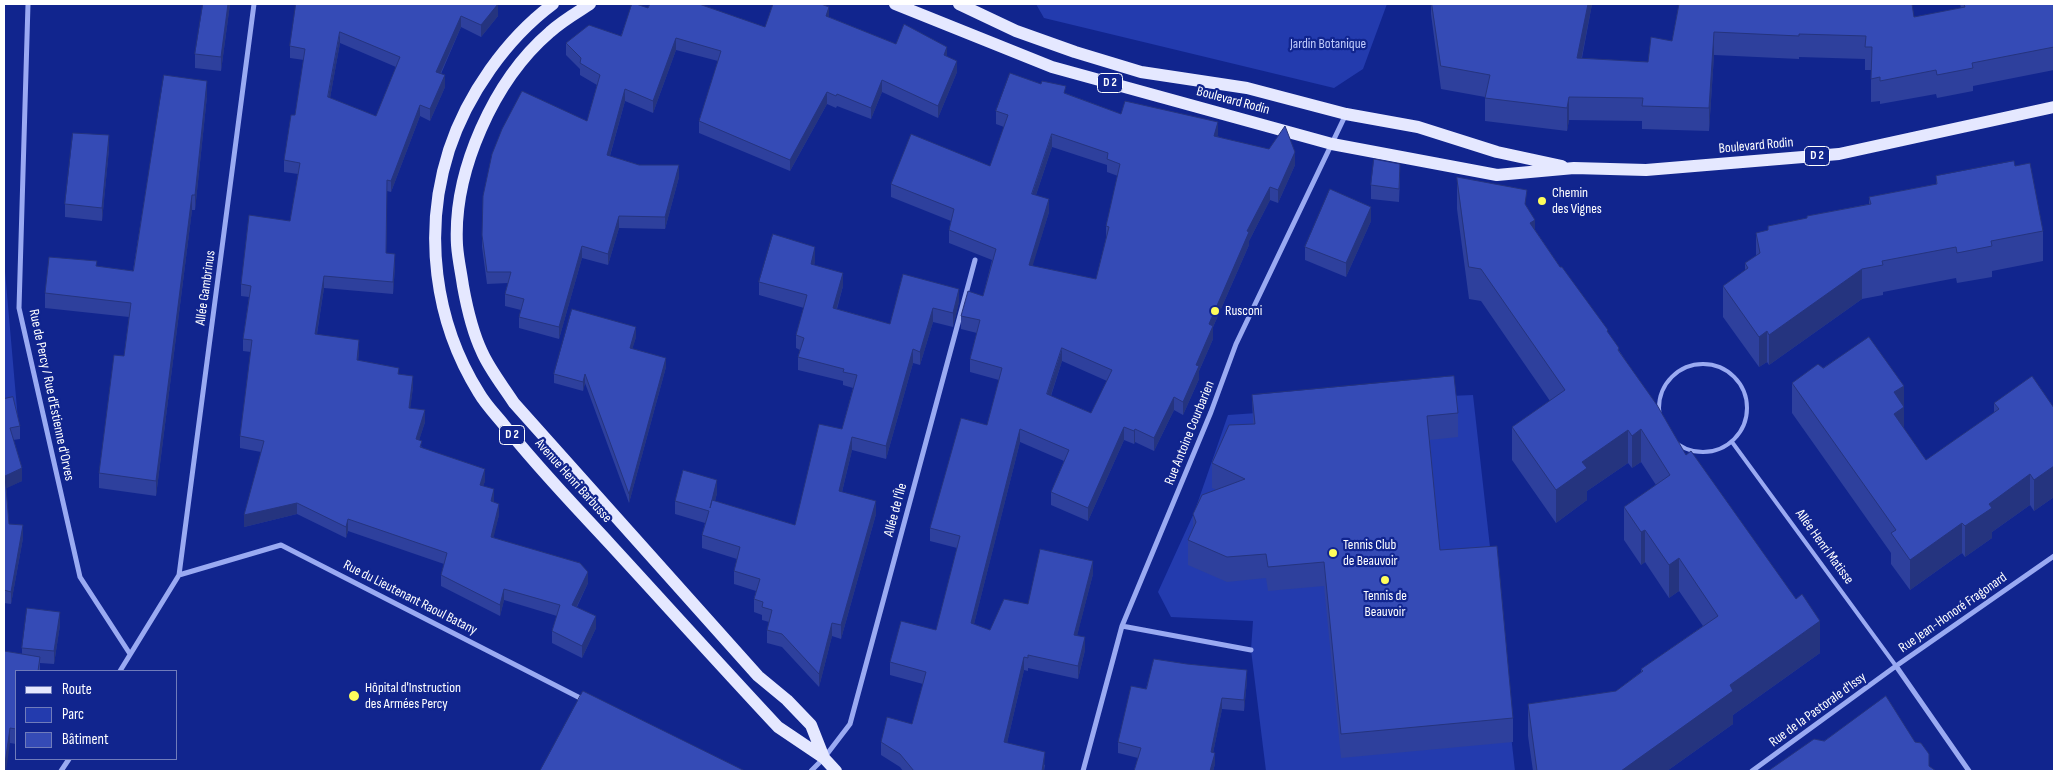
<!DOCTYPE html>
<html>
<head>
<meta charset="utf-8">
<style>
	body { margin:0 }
	#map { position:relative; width:2058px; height:775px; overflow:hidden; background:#11258e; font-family:"Sofia Sans Condensed",sans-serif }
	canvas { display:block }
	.frame { position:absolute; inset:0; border:5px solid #fff; pointer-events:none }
	.legend { position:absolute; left:15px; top:670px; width:162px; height:90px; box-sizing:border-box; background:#11258e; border:1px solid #707cbb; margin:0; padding:6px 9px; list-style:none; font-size:15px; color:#fff }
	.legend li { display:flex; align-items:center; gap:10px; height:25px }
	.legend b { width:25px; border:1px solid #707cbb }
</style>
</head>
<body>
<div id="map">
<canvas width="2058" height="775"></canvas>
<div class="frame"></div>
<ul class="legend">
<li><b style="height:6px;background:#e5e8ff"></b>Route</li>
<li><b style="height:14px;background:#233bae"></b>Parc</li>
<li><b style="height:14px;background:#354bb6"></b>Bâtiment</li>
</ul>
</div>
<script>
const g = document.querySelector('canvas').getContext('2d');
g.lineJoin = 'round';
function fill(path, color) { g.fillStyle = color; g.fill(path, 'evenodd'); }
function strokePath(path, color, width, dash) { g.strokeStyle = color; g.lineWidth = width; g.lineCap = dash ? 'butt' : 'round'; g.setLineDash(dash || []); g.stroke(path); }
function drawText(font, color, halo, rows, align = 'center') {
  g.font = font + ' "Sofia Sans Condensed",sans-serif'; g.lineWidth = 4.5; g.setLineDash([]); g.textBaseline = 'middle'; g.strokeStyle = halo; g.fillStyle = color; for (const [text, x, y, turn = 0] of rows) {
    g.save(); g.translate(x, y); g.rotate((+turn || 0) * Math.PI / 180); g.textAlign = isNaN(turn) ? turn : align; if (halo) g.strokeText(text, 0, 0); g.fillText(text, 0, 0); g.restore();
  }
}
fill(new Path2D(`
	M1036,4H1387L1363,69L1334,88L1044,18Z
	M4,260L18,420L4,423Z
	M1473,395L1515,771H1266L1251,650L1253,621L1171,617L1158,592L1194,513L1228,415L1344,407L1424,397Z`), '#233bae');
strokePath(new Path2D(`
	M1659 408a44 44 0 1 1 88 0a44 44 0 1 1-88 0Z
	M1732,442L1896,666`), '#9aaaf2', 4);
strokePath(new Path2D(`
	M28,4L19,308L80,577L130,654
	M179,575L254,4
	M1122,626L1251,650
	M1896,666L1969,771
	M120,671L179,575L281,545L584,700
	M61,771L69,759
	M811,771L824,758L850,724L975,260
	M1083,771L1122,626L1211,412L1236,344L1346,114
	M1752,771L1896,666L2054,556`), '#9aaaf2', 5);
strokePath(new Path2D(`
	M553,4C506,39 467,95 449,150C423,231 434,321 479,393C486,405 496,415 504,425C537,467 574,505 610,544C666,605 722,667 778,727L824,758L836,771
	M590,4C576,13 562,21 550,32C494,80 453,171 457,245C458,259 461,272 463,286C467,308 472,331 482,352C490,370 503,386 514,403L758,676L787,700L811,725L824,758
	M895,4L1052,67L1332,144L1497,175L1574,168L1646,170L1839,154L2054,107
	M959,4L1016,31L1075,52L1141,72L1247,88L1346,114L1418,127L1497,152L1562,166`), '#e5e8ff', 12);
fill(new Path2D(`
	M230,4L221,71L195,68V54Z
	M296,4L498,16L481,37L461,27L441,74L445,87L430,121L420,116L391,192L387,191L386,253L395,266L393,294L324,288L317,334L359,352L358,360L399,374L413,387L410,408L425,422L419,440L422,448L485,481L483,486L494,502L499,515L493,537L588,583L577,607L596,628L582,658L552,643V631L557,616L504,600L500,616L441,586V575L444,564L348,531L346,538L297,514L244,527L261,452L240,448V436L251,352L243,351V339L249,297L241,296V284L290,221L298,174L284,172V160L295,115L304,60L290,58V46ZM340,43L396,67L376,116L330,98Z
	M1431,4H1592L1582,58L1648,62L1672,41L1679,4L1914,17L1961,8L1960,4H2054V70L1973,86V91L1937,98L1936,94L1880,104V101L1871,102V70H1865V59L1799,57V59L1714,55L1709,131L1642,129V121L1569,120L1567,131L1485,121V97L1441,89L1431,14Z
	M648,8L765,27L829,17L896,44L947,56L957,72L938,118L882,92L871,119L837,106L836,108L827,104L790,171L699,133V121L718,61L676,50L653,113L625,101L610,156L679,177L665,229L619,228L608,265L582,258L559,339L519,328V317L521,310L505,306V294L508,283L487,284L482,247V235L587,121L597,85L580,75V69L566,55V43L621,36Z
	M1041,84L1121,114L1217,136L1295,165L1278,203L1270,200L1249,241V245L1213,327V339L1199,371V379L1183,415L1174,410L1154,451L1135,442L1134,444L1124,440L1088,521L1051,505V492L1064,461L1020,442L974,624L990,630L1028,604L1093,574L1077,635L1085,650L1078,679L1028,668V671L1024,670L1007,743L1045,765L1044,771H903L900,767L881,755V742L912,724L923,684L890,675V662L936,630L957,548L930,541V528L987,425L999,380L970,372V359L977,333L961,329V316L983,296L992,260L949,243V230L951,221L891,197V184L990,166L1004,127L996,124V111ZM1052,147L1107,165V172L1118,176L1106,226V238L1096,279L1032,266L1049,212L1036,195ZM1062,361L1107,381L1091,413L1051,396Z
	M207,96L195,210H192L156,496L99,488V473L124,356L129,317L45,308V293L97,266L133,271Z
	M109,149L102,221L65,217V204Z
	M2015,166L2043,231V261L1992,271V277L1957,283L1956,278L1883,292V295L1862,299L1769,365L1767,362L1759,367L1723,317V286L1745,271V263L1756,256V233L1768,231V226L1807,218V216L1869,204V197L1936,184V176Z
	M1400,177L1399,202L1371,199V185Z
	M1457,177L1527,207L1535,230L1560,267L1608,333L1686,455L1820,653L1733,715V724L1667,771H1533L1528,736V704L1616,691L1641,672V669L1703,626L1679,591L1669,598L1645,562L1641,565L1624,540V507L1656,485L1641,462L1632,468L1628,463L1587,491V500L1556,523L1512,460V427L1550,401L1481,301L1469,299L1457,209Z
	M1371,221L1346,277L1305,260V247Z
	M815,261L814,265L843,286L837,309L890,324L903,274L959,302L953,327L933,322L920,365L913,363L886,459L852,450L842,492L876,514L841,639L832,636L819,687L782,647L767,643V630L769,622L762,620V615L754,612V599L756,591L734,584V571L737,559L702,548V535L705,523L675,514V501L717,493L715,501L795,525L842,429L853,388L843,385V381L798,370V357L800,350L796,348V335L804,308L759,295V282Z
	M636,337L632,349L666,367L629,503L585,383L583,391L554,383V374Z
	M1823,368L1904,386V429L1926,460L1994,413V403L2054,408V497L2034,511L2030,505L1992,532V538L1965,557L1962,553L1910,590L1891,564V553L1792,413V383Z
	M1252,395L1458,413V437L1430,440L1440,550L1513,718V742L1341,758L1324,586L1268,591L1266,578L1227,582L1188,565V540L1193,529V514L1217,490L1212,488V463L1253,424Z
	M4,399L20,426V439L13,440L22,481L6,488L9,524L23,538L11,604L4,603Z
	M60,625L54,664L40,663V671H16V744L10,743L4,651L22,654V648Z
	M1247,680L1244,711L1222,709L1213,753L1215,764L1213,771H1134L1138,758L1118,753V742L1146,689Z`), '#2e409d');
fill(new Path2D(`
	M228,4H230L221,71V57Z
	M498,4V16L481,37V25Z
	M1588,4H1592L1577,81V58Z
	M829,7V18L826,16Z
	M461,16V27L436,83V72Z
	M340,32V43L328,109V97Z
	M1714,32V55L1709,131V108Z
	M676,38V50L653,113V101Z
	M947,47V59L944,55Z
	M957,61V72L938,118V106Z
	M445,75V87L430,121V109Z
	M882,80V92L871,119V108Z
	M207,81V96L195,210V195Z
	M625,89V101L607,166V155Z
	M827,92V104L790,171V160Z
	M1569,97V120L1567,131V108Z
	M420,105V116L391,192V181Z
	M1218,122V135L1214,149V136Z
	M1052,134V147L1032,207V194Z
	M109,135V149L102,221V208Z
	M1295,152V165L1278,203V190Z
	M679,165V177L665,229V217Z
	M1270,187V200L1249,241V245L1213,327V339L1199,371V379L1183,415V402L1196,365L1209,324L1247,231Z
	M192,195V210L156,496V481Z
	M1049,199V212L1029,278V265Z
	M1371,207V221L1346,277V263Z
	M619,216V228L608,265V254Z
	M1535,220V252L1530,223Z
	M582,246V258L559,339V327Z
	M815,247V261L811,278V264Z
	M395,254V266L393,294V282Z
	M1862,269V299L1769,365V335Z
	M843,273V286L833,321V308Z
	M324,276V288L315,345V334Z
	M959,289V302L953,327V313Z
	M933,308V322L920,365V352Z
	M636,327V337L630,357V348Z
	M1767,331V362L1759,367V337Z
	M359,340V352L357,372V360Z
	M1062,348V361L1047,407V394Z
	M913,349V363L886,459V446Z
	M666,358V367L629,503V494Z
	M585,374V383L583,391V382Z
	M413,376V387L409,419V408Z
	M1904,386V437L1894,445V392Z
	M1174,397V410L1154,451V438Z
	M425,410V422L416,450V439Z
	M1124,427V440L1088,521V508Z
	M1020,429V442L971,636V623Z
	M1135,429V442L1134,444V431Z
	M1641,429V462L1632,468V436Z
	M1628,430V463L1587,491V500L1556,523V490L1582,462Z
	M852,437V450L839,504V491Z
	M2054,466V497L2034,511V480Z
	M22,468V481L5,489V476Z
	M485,469V481L480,496V485Z
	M2030,474V505L1992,532V538L1965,557V526L1989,504Z
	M717,480V493L710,521V508Z
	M494,489V501L491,513V501Z
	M876,501V514L841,639V625Z
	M297,503V514L244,527V515Z
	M499,504V515L491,548V537Z
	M348,519V531L346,538V527Z
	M1962,523V553L1910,590V560Z
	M23,525V538L11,604V592Z
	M1645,530V562L1641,565V532Z
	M1679,558V591L1669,598V565Z
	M1093,561V574L1074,648V635Z
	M588,572V583L572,616V605Z
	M504,589V600L500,616V605Z
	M60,612V625L54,664V651Z
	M596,616V628L582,658V646Z
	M1820,621V653L1733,715V724L1667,771H1621L1730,685Z
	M832,623V636L819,687V674Z
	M1085,637V650L1078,679V666Z
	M1024,657V670L1004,756V742Z
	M1247,670V680L1244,711V700Z
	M1222,698V709L1211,763V752Z
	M10,728V743L6,771H4Z
	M1045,752L1044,771H1042Z
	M1215,753V764L1213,771H1210Z`), '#25347f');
const building = new Path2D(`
	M203,4H228L221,57L195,54Z
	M296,4H498L481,25L461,16L436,72L445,75L430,109L420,105L391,181L387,180L386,253L395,254L393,282L324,276L315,334L359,340L357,360L399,368L398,374L413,376L409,408L425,410L416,439L422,441L420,447L485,469L480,485L494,489L491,501L499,504L491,537L580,563L588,572L572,605L596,616L582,646L552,631L560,605L504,589L500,605L441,575L447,553L348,519L346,527L297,503L244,515L264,441L240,436L252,340L243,339L251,286L241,284L249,215L290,221L300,163L284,160L291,115H295L305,49L290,46ZM340,32L400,57L376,116L328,97Z
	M632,4H636L648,8L650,4H699L765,27L773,4H821L829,7L826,16L896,44L904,24L947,47L944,55L957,61L938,106L882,80L871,108L837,94L836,96L827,92L790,160L699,121L721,51L676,38L653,101L625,89L607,155L639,165H679L665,217L619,216L608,254L582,246L559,327L519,317L524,299L505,294L511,272H487L482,235L483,196L492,154L502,129L522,91L587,121L600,75L580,63L581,58L566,43L589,25L621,36Z
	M1432,4H1588L1577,58L1648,62L1651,37L1672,41L1679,4H1912L1914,17L1965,7L1964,4H2054V47L1972,63L1973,68L1937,75L1936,70L1880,81V77L1871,79L1872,47H1865L1866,36L1799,34V36L1714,32L1709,108L1642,106L1643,98L1569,97L1567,108L1485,98L1490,75L1441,66Z
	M1010,73L1041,84L1042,81L1066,86L1064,93L1121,114L1125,101L1218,122L1214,136L1269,149L1285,126L1295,152L1278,190L1270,187L1247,231L1249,232L1209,324L1213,326L1196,365L1199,366L1183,402L1174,397L1154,438L1135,429L1134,431L1124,427L1088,508L1051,492L1069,450L1020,429L971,623L990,630L1004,599L1028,604L1040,549L1093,561L1074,635L1085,637L1078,666L1028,655V658L1024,657L1004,742L1045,752L1042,771H914L900,754L881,742L887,717L912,724L926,672L890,662L901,621L936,630L960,536L930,528L961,418L987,425L1002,368L970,359L980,320L961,316L968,291L983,296L996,249L949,230L954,209L891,184L911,134L990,166L1008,115L996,111ZM1052,134L1108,153L1107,159L1120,164L1106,226L1109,227L1096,279L1029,265L1049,199L1032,194ZM1062,348L1112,370L1091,413L1047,394Z
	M164,75L207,81L195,195H192L156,481L99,473L114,355L124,356L131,303L45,293L49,257L97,261L96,266L133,271Z
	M73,133L109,135L102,208L65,204Z
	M1374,159L1400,164L1399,189L1371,185Z
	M2014,161L2015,166L2030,163L2043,231L1991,241L1992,246L1957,253L1956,247L1882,261L1883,265L1862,269L1769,335L1767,331L1759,337L1723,286L1748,268L1745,263L1760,253L1756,233L1768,230V226L1807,218V216L1871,204L1869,197L1937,184L1936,176Z
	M1457,177L1527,190L1525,204L1535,220L1530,223L1560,267H1562L1608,330L1607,331L1619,348L1618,350L1657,405L1686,455L1691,451L1796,599L1802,594L1820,621L1730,685L1733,691L1621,771H1537L1528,704L1616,691L1643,671L1641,669L1718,616L1679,558L1669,565L1645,530L1641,532L1624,507L1670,475L1641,429L1632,436L1628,430L1582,462L1587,468L1556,490L1512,427L1565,390L1481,269L1469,267Z
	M1330,189L1371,207L1346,263L1305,247Z
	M773,234L815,247L811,264L843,273L833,308L890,324L903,274L959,289L953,313L933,308L920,352L913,349L886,446L852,437L839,491L876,501L841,625L832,623L819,674L782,634L767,630L772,610L762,607L763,602L754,599L760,579L734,571L740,547L702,535L709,511L675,501L683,470L717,480L710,508L712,500L795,525L819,424L842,429L857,375L843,372L844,369L798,357L804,338L796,335L807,295L759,282Z
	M572,309L636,327L630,348L666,358L629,494L585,374L583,382L554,374Z
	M1869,337L1904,386L1894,392L1904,407L1894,414L1926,460L1999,409L1994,403L2032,376L2054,408V466L2034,480L2030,474L1989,504L1992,508L1965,526L1962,523L1910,560L1891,533L1896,530L1792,383L1818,364L1823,368Z
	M1454,376L1458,413L1427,416L1440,550L1497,546L1513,718L1341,734L1324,562L1268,567L1266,554L1227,557L1188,540L1196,522L1193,514L1202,495L1245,479L1212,463L1229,425L1255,424L1252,395Z
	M13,397L20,426L10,428L22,468L5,476L9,524L23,525L11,592L4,590V399Z
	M27,608L60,612L54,651L22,648Z
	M4,651L40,657L38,671H16V729L10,728L4,771Z
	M1154,659L1187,664L1247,670L1244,700L1222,698L1211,752L1215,753L1210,771H1134L1141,748L1118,742L1131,686L1146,689Z
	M583,691L745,771H540Z
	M1886,696L1915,742L1921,743L1929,754V766L1936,771H1762L1763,770L1768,771L1814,739L1824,741Z`);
fill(building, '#354bb6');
strokePath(building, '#25347f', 1);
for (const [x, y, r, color] of [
	[1542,201,5,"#fffd5b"],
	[1215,311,5,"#fffd5b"],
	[1333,553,5,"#fffd5b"],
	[1385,580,5,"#fffd5b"],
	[354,696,6,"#fffd5b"]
]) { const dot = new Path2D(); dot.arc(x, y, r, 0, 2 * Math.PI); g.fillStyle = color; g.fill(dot); strokePath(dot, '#11258e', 2); }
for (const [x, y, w] of [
	[1110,83,25],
	[1817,156,25],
	[512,435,25]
]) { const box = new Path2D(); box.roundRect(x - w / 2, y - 9.5, w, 19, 4); g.fillStyle = '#11258e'; g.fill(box); strokePath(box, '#fff', 1); }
drawText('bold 12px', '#fff', null, [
	["D 2",1110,83],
	["D 2",1817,156],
	["D 2",512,435]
]);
drawText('14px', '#c1ccfd', '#11258e', [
	["Jardin Botanique",1328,44]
]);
drawText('14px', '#fff', '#11258e', [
	["Boulevard Rodin",1233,101,15],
	["Boulevard Rodin",1756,146,-5],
	["Allée Gambrinus",206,288,-82],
	["Rue de Percy / Rue d'Estienne d'Orves",51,395,78],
	["Rue Antoine Courbarien",1190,433,-68],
	["Avenue Henri Barbusse",573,481,48],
	["Allée de l'Île",896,510,-75],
	["Allée Henri Matisse",1824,547,54],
	["Rue du Lieutenant Raoul Batany",410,598,27],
	["Rue Jean-Honoré Fragonard",1953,613,-35],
	["Rue de la Pastorale d'Issy",1818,710,-36]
]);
drawText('14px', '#fff', '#11258e', [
	["Chemin",1552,193],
	["des Vignes",1552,209],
	["Rusconi",1225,311],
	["Tennis Club",1343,545],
	["de Beauvoir",1343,561],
	["Tennis de",1385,596,"center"],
	["Beauvoir",1385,612,"center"],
	["Hôpital d'Instruction",365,688],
	["des Armées Percy",365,704]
], 'left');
</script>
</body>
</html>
